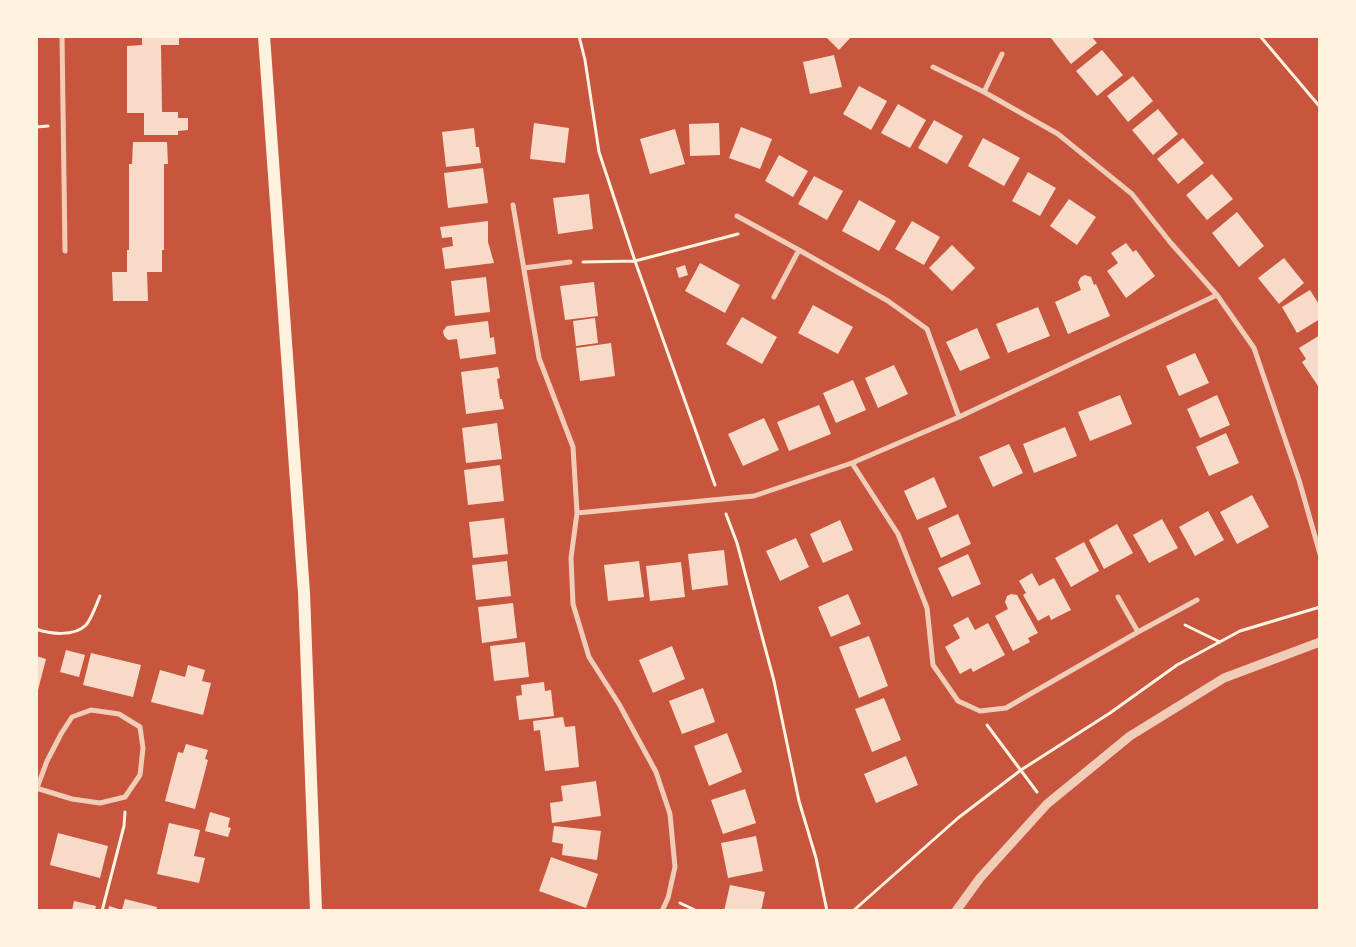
<!DOCTYPE html>
<html>
<head>
<meta charset="utf-8">
<style>
	body { margin:0 }
	#map { position:relative; width:1356px; height:947px; overflow:hidden; background:#c8553d; font-family:"Asap Condensed",sans-serif }
	canvas { display:block }
	.frame { position:absolute; inset:0; border:38px solid #fff3e0; pointer-events:none }
</style>
</head>
<body>
<div id="map">
<canvas width="1356" height="947"></canvas>
<div class="frame"></div>
</div>
<script>
const g = document.querySelector('canvas').getContext('2d');
g.lineJoin = 'round';
function fill(path, color) { g.fillStyle = color; g.fill(path, 'evenodd'); }
function strokePath(path, color, width, dash) { g.strokeStyle = color; g.lineWidth = width; g.lineCap = dash ? 'butt' : 'round'; g.setLineDash(dash || []); g.stroke(path); }
fill(new Path2D(`
	M142,36H179V45H161L162,112H178V118H188V130L178,131V135H144V113H127V46L142,45Z
	M825,36H852L839,50Z
	M1053,36H1091L1097,43L1071,64L1051,38Z
	M1102,50L1123,75L1097,96L1076,71Z
	M834,55L842,87L810,94L803,62Z
	M1133,76L1153,101L1128,122L1107,96Z
	M859,86L887,101L871,130L843,114Z
	M898,104L926,120L910,148L881,133Z
	M1158,109L1178,134L1153,155L1132,130Z
	M934,120L963,136L947,164L918,148Z
	M534,123L569,128L565,163L530,159Z
	M719,123L720,155L690,156L689,124Z
	M741,127L772,139L760,169L729,158Z
	M474,128L476,147H479L481,163L446,167L442,132Z
	M675,129L685,164L650,174L640,139Z
	M983,138L1020,158L1004,186L968,166Z
	M1183,138L1204,163L1178,184L1157,159Z
	M133,142H167L168,164H164V250H162V272H147L148,301H113L112,272H127V250H129V164H132Z
	M779,155L808,171L793,197L765,181Z
	M483,168L488,203L448,208L444,173Z
	M1028,172L1056,188L1040,216L1012,201Z
	M1212,174L1233,199L1207,220L1186,195Z
	M814,176L843,191L827,220L798,204Z
	M589,194L593,229L558,234L553,198Z
	M1069,199L1096,217L1077,245L1050,226Z
	M859,200L896,221L879,251L842,231Z
	M1237,212L1264,246L1239,267L1212,233Z
	M488,221V242L494,263L445,269L442,248L453,246L452,237L442,238L440,227Z
	M912,221L940,237L924,265L895,249Z
	M1126,243L1133,252L1136,250L1155,276L1126,298L1107,271L1118,263L1111,253Z
	M952,245L975,268L952,291L929,268Z
	M1284,258L1304,283L1279,304L1258,278Z
	M700,263L740,285L725,313L685,291Z
	M685,265L688,275L679,278L676,268Z
	M1085,275L1091,277L1094,285L1096,284L1110,316L1068,334L1055,302L1081,290L1078,282L1081,277Z
	M486,277L490,312L455,316L451,281Z
	M594,282L598,316L565,320L560,286Z
	M1310,290L1320,306V319L1297,333L1282,307Z
	M813,305L853,327L838,354L798,333Z
	M1038,307L1050,336L1008,353L996,324Z
	M742,317L777,337L762,364L726,344Z
	M595,318L598,343L576,346L573,321Z
	M488,321L490,338L494,337L496,354L460,359L457,339L448,340L444,336L443,331L447,326Z
	M977,328L990,358L960,371L946,342Z
	M1320,335V385L1318,386L1302,362L1306,359L1299,348Z
	M611,343L615,376L580,381L576,348Z
	M1195,353L1209,383L1179,396L1166,366Z
	M894,365L908,394L878,408L865,378Z
	M498,367L500,378L497,379L500,399H502L504,409L466,414L461,372Z
	M853,380L866,410L836,423L823,393Z
	M1120,395L1132,424L1090,441L1078,412Z
	M1217,395L1230,425L1200,438L1187,409Z
	M819,405L831,434L789,451L777,422Z
	M764,418L779,450L743,466L728,434Z
	M497,423L502,459L466,463L462,428Z
	M1065,427L1077,456L1034,473L1023,444Z
	M1226,433L1239,463L1209,476L1196,447Z
	M1009,444L1023,473L993,487L979,457Z
	M500,465L504,501L468,505L464,470Z
	M934,477L947,507L917,520L904,491Z
	M1252,495L1269,527L1237,544L1220,512Z
	M1208,511L1224,540L1195,556L1179,527Z
	M958,514L971,544L941,558L928,528Z
	M504,518L508,554L473,558L469,522Z
	M1162,519L1178,548L1149,563L1133,535Z
	M840,520L853,550L823,563L810,534Z
	M1117,524L1133,553L1104,569L1089,540Z
	M796,538L809,567L780,581L766,551Z
	M1084,542L1099,571L1071,587L1055,558Z
	M724,550L728,585L692,590L688,554Z
	M968,554L981,584L952,597L938,568Z
	M507,561L511,596L476,600L472,565Z
	M639,561L644,597L608,601L604,565Z
	M681,562L685,597L650,601L646,566Z
	M1032,573L1039,586L1054,578L1071,610L1051,620L1049,615L1038,621L1023,595L1026,593L1019,581Z
	M848,594L861,624L831,637L818,607Z
	M1011,594L1017,595L1038,633L1028,638L1030,642L1013,651L995,616L1008,609L1005,602L1007,596Z
	M513,603L517,638L482,643L478,607Z
	M968,617L975,630L988,623L1005,655L973,672L971,668L960,674L945,647L960,638L953,625Z
	M869,636L888,686L859,698L839,647Z
	M525,642L529,677L494,681L490,646Z
	M672,646L685,679L653,693L639,660Z
	M66,650L85,655L79,677L60,672Z
	M91,653L141,665L133,697L83,685Z
	M36,656L46,659L37,694H36Z
	M188,665L205,670L202,681L211,683L203,715L151,702L160,670L185,677Z
	M544,682L545,691L551,690L554,716L519,720L516,696L522,695L521,685Z
	M703,688L715,722L682,734L669,701Z
	M884,698L901,740L872,752L855,709Z
	M563,717L565,727L575,726L579,767L545,771L540,730L534,731L533,721Z
	M727,733L742,772L709,786L694,746Z
	M186,744L208,750L205,759L208,760L195,809L165,801L178,752L183,753Z
	M906,756L918,785L876,803L864,774Z
	M596,781L601,816L552,823L550,803L563,801L561,786Z
	M745,789L756,823L723,834L711,800Z
	M210,812L230,818L228,827L231,828L228,837L205,831Z
	M169,823L200,830L194,856L205,858L199,883L157,874Z
	M554,826L601,831L597,860L562,855L563,844L552,842Z
	M58,833L108,846L100,878L50,865Z
	M756,836L763,871L728,878L721,843Z
	M551,857L598,874L586,908L539,891Z
	M730,885L765,892L761,911H724Z
	M125,899L157,907L156,911H108L109,906L122,910Z
	M74,901L96,906L95,911H72Z`), '#f7dbc8');
strokePath(new Path2D(`
	M579,36L585,60L599,152L635,261L715,485
	M1260,36L1320,107
	M36,127L48,126
	M583,262L635,261L738,234
	M726,514L737,543L774,681L799,801L816,858L827,911
	M1185,625L1220,642
	M36,629C50,634 74,637 86,625C92,618 96,605 100,596
	M987,725L1037,792
	M680,903L697,911
	M102,911L124,826L125,812
	M853,911L958,818L1021,770L1110,713L1177,665L1240,631L1320,607`), '#fff3e0', 3);
strokePath(new Path2D(`
	M62,36L65,251
	M933,67L984,92L1058,134L1132,194L1170,242L1217,295L1254,348L1299,480L1320,554
	M984,92L1002,54
	M513,205L539,358L573,447L577,513L571,558L573,604L589,657L619,704L656,772L670,814L675,867L668,898L662,911
	M737,216L799,250
	M524,268L570,262
	M774,297L799,250L888,301L927,329L959,417
	M852,463L898,534L927,608L933,665L958,701L980,711L1006,708L1138,632L1197,600
	M577,513L754,496L852,463L959,417L1217,295
	M1118,597L1138,632
	M36,788L72,799L100,803L125,797L140,775L143,748L140,727L119,714L91,710L72,717L61,734L47,761L37,788`), '#f1ccb7', 5);
strokePath(new Path2D(`
	M956,911L980,878L1047,804L1130,736L1224,678L1320,642`), '#f1ccb7', 9);
strokePath(new Path2D(`
	M264,36L304,593L316,911`), '#fff3e0', 12);
</script>
</body>
</html>
